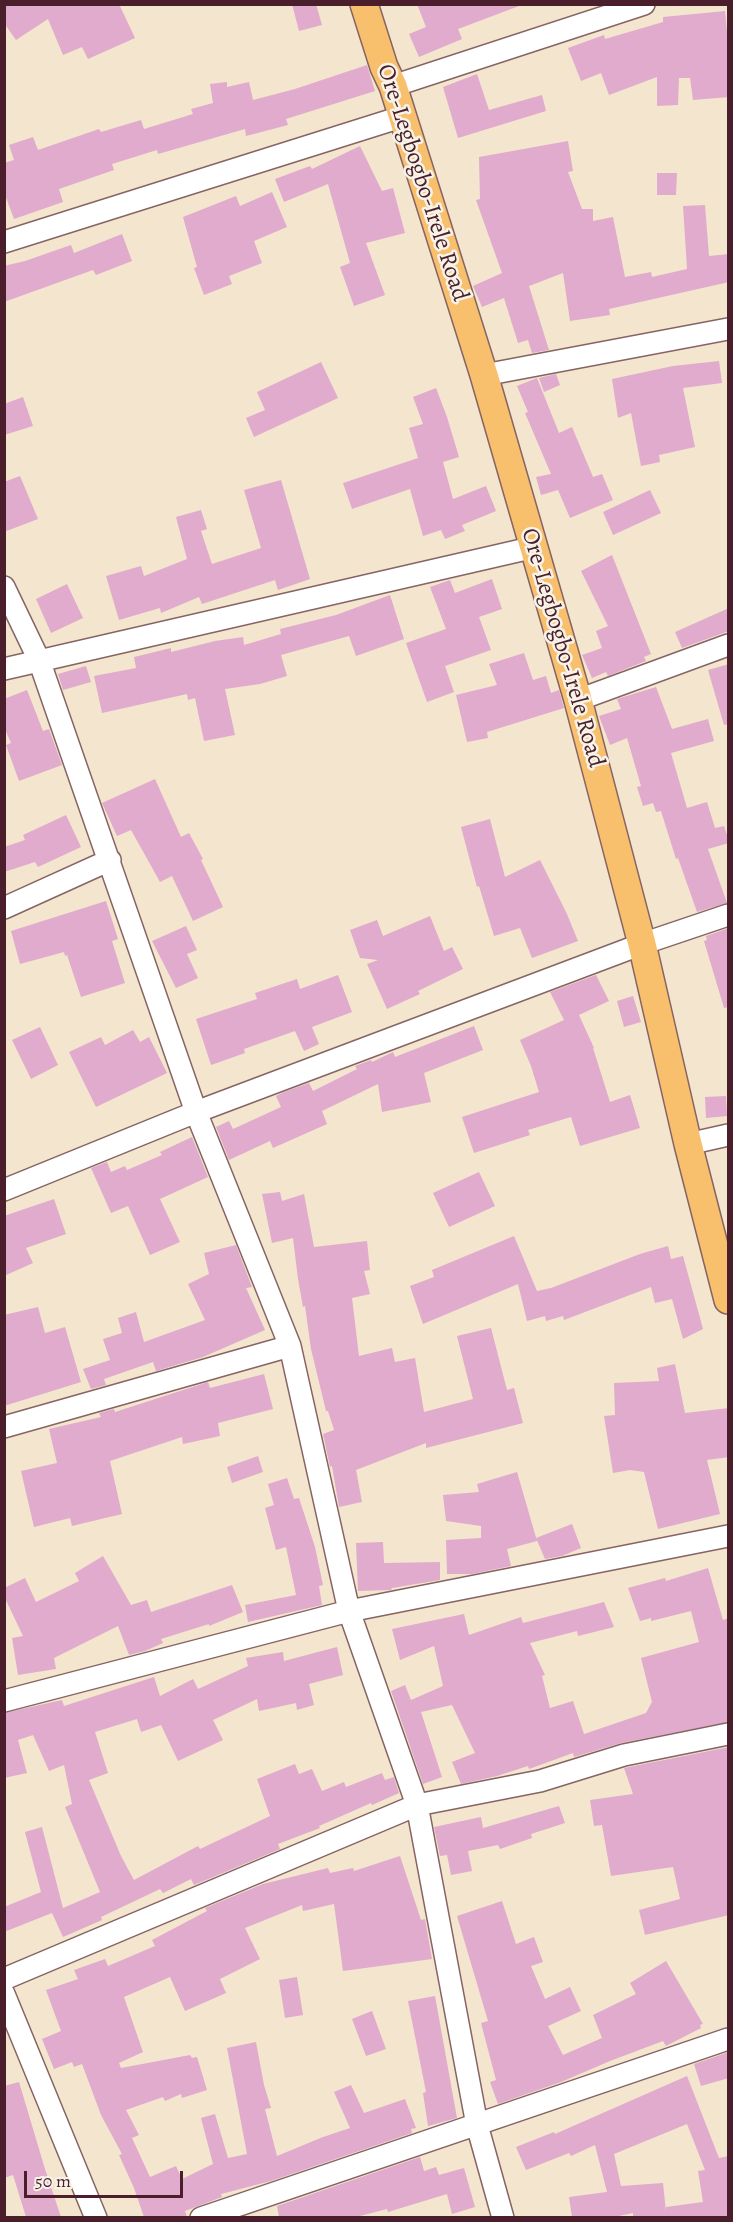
<!DOCTYPE html>
<html>
<head>
<meta charset="utf-8">
<style>
	body { margin:0 }
	#map { position:relative; width:733px; height:2222px; overflow:hidden; background:#f4e5ce; font-family:Alegreya,serif }
	canvas { display:block }
	.frame { position:absolute; inset:0; border:6px solid #4a1f2b; pointer-events:none }
	.scale { position:absolute; left:24px; top:2171px; width:159px; height:27px; box-sizing:border-box; border:3px solid #4a1f2b; border-top:0; padding-left:8px; font-size:18px; line-height:21px; white-space:nowrap; color:#4a1f2b; -webkit-text-stroke:4px #f7f3e8; paint-order:stroke }
</style>
</head>
<body>
<div id="map">
<canvas width="733" height="2222"></canvas>
<div class="frame"></div>
<div class="scale">50 m</div>
</div>
<script>
const g = document.querySelector('canvas').getContext('2d');
g.lineJoin = 'round';
function fill(path, color) { g.fillStyle = color; g.fill(path, 'evenodd'); }
function strokePath(path, color, width, dash) { g.strokeStyle = color; g.lineWidth = width; g.lineCap = dash ? 'butt' : 'round'; g.setLineDash(dash || []); g.stroke(path); }
function drawText(font, color, halo, rows, align = 'center') {
  g.font = font + ' Alegreya,serif'; g.lineWidth = 5; g.setLineDash([]); g.textBaseline = 'middle'; g.strokeStyle = halo; g.fillStyle = color; for (const [text, x, y, turn = 0] of rows) {
    g.save(); g.translate(x, y); g.rotate((+turn || 0) * Math.PI / 180); g.textAlign = isNaN(turn) ? turn : align; if (halo) g.strokeText(text, 0, 0); g.fillText(text, 0, 0); g.restore();
  }
}
fill(new Path2D(`
	M4,4H119L135,38L88,59L82,47L63,55L48,19L16,40L4,23Z
	M292,4H316L322,25L299,31Z
	M417,4H518L519,6L458,29L462,39L419,57L409,34L426,27Z
	M725,11L729,54V97L693,100L690,78H679L678,105L657,106V77L609,95L601,73L581,81L568,48L604,35L605,39L663,22V17Z
	M367,65L375,91L286,119L288,125L246,136L245,129L158,154L157,150L112,164L114,170L59,189L63,202L14,219L4,192V163L14,160L9,145L33,137L38,150L99,129L101,132L141,120L144,129L193,114L191,109L213,103L210,84L227,82V87L249,82L253,100L295,89Z
	M477,74L489,110L542,95L546,111L458,138L443,87Z
	M568,141L573,171L568,172L582,209H593V221L613,217L625,277L651,272L652,277L687,269L683,206L705,205L709,256L729,254V282L609,309L610,315L570,321L563,273L529,286L549,350L532,353L528,340L518,343L504,298L482,307L473,286L502,273L476,200L480,199L479,157Z
	M360,146L382,191L393,188L405,233L366,243L385,295L354,306L340,267L350,263L328,184L284,202L275,179L310,166L312,169Z
	M657,173H677L676,195H657Z
	M272,192L287,227L254,241L262,263L229,276L232,284L204,295L194,268L197,267L183,217L236,196L240,206Z
	M122,234L132,261L96,275L93,270L4,302V266L25,261L71,245L74,253Z
	M719,361L722,383L683,388L695,447L659,455L660,462L641,466L631,413L618,418L612,379L673,366Z
	M321,362L338,398L254,437L246,418L265,410L257,392Z
	M556,374L560,385L544,392L539,378Z
	M537,378L559,433L572,427L593,477L602,474L613,500L570,518L558,490L541,495L536,477L551,474L525,413L528,412L517,386Z
	M436,388L447,417L459,457L443,462L453,499L486,486L496,511L462,525L465,531L445,539L441,530L423,536L410,489L352,509L343,483L418,458L409,428L423,424L413,397Z
	M23,397L33,426L4,435V404Z
	M20,476L38,519L4,532V482Z
	M281,480L310,579L278,590L275,580L202,604L199,597L161,613L160,608L119,620L106,576L141,566L144,576L187,559L176,517L201,510L207,529L201,531L212,564L261,548L244,490Z
	M650,490L661,513L613,535L603,512Z
	M612,555L651,654L644,657L646,661L608,676L606,672L592,678L582,655L602,648L596,631L608,626L581,571Z
	M492,579L502,609L479,617L491,650L445,666L454,692L427,702L406,643L446,629L430,587L450,580L455,593Z
	M67,584L83,618L51,633L36,599Z
	M390,595L404,639L356,656L349,636L281,655L287,676L260,684L225,689L235,735L204,741L195,698L188,700L187,694L102,713L94,676L136,668L134,657L171,648V652L215,641L243,637L244,645L281,634L280,629L336,615Z
	M729,608V631L682,648L675,632Z
	M524,653L533,680L546,676L551,693L559,690L564,708L487,732L488,738L467,742L456,695L497,685L489,664Z
	M729,664V724L724,725L708,670Z
	M86,666L91,682L63,690L58,674Z
	M656,687L672,729L708,719L714,741L671,753L687,808L707,802L715,828L724,826L729,841V843L708,849L727,903L697,912L678,858L676,859L661,811L656,812L653,803L643,806L637,787L641,786L627,738L610,745L599,716L621,709L617,699Z
	M27,690L43,731L49,729L62,765L19,781L6,745L11,743L4,727V699Z
	M155,779L181,837L189,833L203,859L201,860L223,907L193,921L172,876L160,882L131,830L117,836L102,803Z
	M66,815L81,847L38,867L35,862L4,872V847L25,840L23,835Z
	M490,819L505,877L540,860L567,914L578,941L532,958L520,928L494,936L479,886L477,887L461,827Z
	M106,901L118,939L112,941L125,983L81,997L67,955L65,956L64,952L20,964L11,931Z
	M430,916L444,951L452,947L463,969L418,991L420,994L387,1009L367,964L378,960L360,958L350,930L377,920L383,936Z
	M186,926L197,950L187,954L198,978L176,988L152,941Z
	M729,928V1007L724,1008L704,941L707,940L706,936Z
	M338,975L352,1012L312,1027L319,1044L304,1051L295,1031L244,1049L245,1053L211,1065L196,1019L257,999L255,993L297,979L300,989Z
	M596,975L609,1001L579,1015L594,1048H593L610,1102L630,1095L640,1128L580,1146L571,1117L528,1130L530,1135L474,1153L462,1117L539,1092L531,1066L520,1040L564,1020L550,992Z
	M633,996L641,1022L624,1027L617,1001Z
	M474,1026L483,1050L424,1073L431,1102L382,1112L378,1084L322,1111L327,1124L273,1148L270,1141L229,1160L216,1127L229,1121L233,1129L281,1107L276,1096L284,1092L309,1083L313,1091L357,1069L355,1066L371,1060L372,1062L393,1052L395,1057Z
	M40,1027L58,1065L31,1079L12,1040Z
	M133,1030L140,1042L149,1037L167,1073L96,1107L69,1052L101,1037L105,1045Z
	M726,1096L727,1116L706,1118L705,1097Z
	M192,1137L208,1177L160,1199L180,1242L150,1255L128,1206L111,1213L91,1168L107,1162L111,1172L125,1166L127,1170L162,1155L160,1152Z
	M479,1172L495,1206L449,1227L433,1193Z
	M280,1192L282,1201L304,1194L314,1247L367,1241L370,1270L364,1271L370,1294L352,1298L359,1356L392,1348L395,1362L415,1358L424,1412L473,1399L457,1336L491,1328L507,1390L514,1388L523,1423L426,1448V1443L356,1470L362,1502L339,1507L332,1466L330,1467L323,1434L334,1430L328,1411H326L311,1349L305,1306L303,1307L298,1279L293,1238L272,1243L262,1194Z
	M54,1199L66,1234L26,1248L33,1263L4,1276V1216Z
	M514,1236L537,1291L551,1288L640,1254L668,1246L671,1259L683,1256L703,1329L683,1339L672,1299L655,1303L651,1287L564,1320L563,1316L546,1321L545,1316L527,1321L518,1284L423,1324L410,1286L434,1277L432,1270Z
	M236,1245L252,1287L246,1288L265,1330L203,1357L156,1371L153,1362L104,1379L106,1385L91,1389L83,1369L110,1360L103,1339L122,1333L118,1318L136,1312L144,1342L205,1320L188,1284L209,1274L204,1253Z
	M38,1307L45,1333L65,1327L81,1382L4,1406V1315Z
	M675,1364L685,1413L729,1408V1457L707,1460L720,1514L658,1529L644,1472L630,1470L613,1473L604,1416L615,1415L614,1383L659,1381L657,1368Z
	M264,1374L273,1409L218,1423L220,1436L183,1444L182,1437L110,1461L122,1514L72,1526L70,1518L34,1527L21,1471L57,1463L49,1429L101,1417L99,1413L114,1409L115,1412L208,1382L210,1388Z
	M258,1456L263,1472L232,1483L227,1467Z
	M517,1472L537,1541L507,1549L511,1566L472,1574H447L446,1540L481,1538V1526L446,1521L443,1495L479,1492L477,1484Z
	M287,1478L294,1499L299,1498L315,1547L323,1585L319,1586L322,1605L248,1622L245,1605L296,1595L286,1547L276,1550L265,1508L274,1505L268,1484Z
	M572,1524L581,1548L562,1556L545,1559L536,1538Z
	M383,1542L384,1563L440,1562V1580L392,1588L391,1590L358,1591L356,1543Z
	M103,1556L131,1605L147,1600L151,1612L232,1585L243,1612L209,1626V1624L161,1639L163,1643L145,1651L129,1655L118,1626L54,1658L56,1669L18,1675L12,1638L23,1636L4,1596V1588L25,1578L36,1602L79,1581L75,1573Z
	M708,1568L723,1620L729,1618V1722L621,1743L574,1757L573,1753L529,1769L528,1766L497,1776L461,1784L452,1762L475,1753L452,1705L421,1712L442,1777L423,1784L391,1691L405,1685L411,1700L443,1686L434,1646L400,1660L392,1629L464,1614L469,1635L521,1617L523,1623L604,1602L614,1627L578,1636L577,1631L530,1643L545,1675L542,1676L550,1708L573,1701L584,1734L646,1713L652,1702L641,1658L699,1642L691,1611L651,1621V1618L640,1621L628,1588L665,1578L666,1581Z
	M337,1647L343,1675L309,1684L314,1705L297,1710L296,1703L259,1711L257,1699L213,1720L223,1740L178,1761L161,1725L141,1732L137,1719L95,1732L108,1773L89,1780L121,1856L134,1880L198,1846L200,1849L270,1816L257,1779L295,1764L299,1774L312,1769L322,1791L344,1782L346,1787L382,1773L385,1780L394,1777L399,1793L372,1805L371,1803L319,1826L320,1828L278,1844L280,1849L194,1885L191,1879L163,1893L160,1889L101,1917L102,1920L63,1937L52,1913L4,1932V1907L41,1892L25,1832L42,1827L63,1908L100,1892L65,1807L72,1804L64,1765L49,1771L33,1735L18,1740L27,1773L4,1778V1713L62,1700L64,1706L154,1677L160,1696L193,1679L198,1689L248,1666L246,1658L283,1652L284,1661Z
	M729,1747V1915L645,1935L639,1910L680,1899L673,1867L611,1876L602,1825L594,1826L590,1800L633,1794L624,1768Z
	M559,1806L565,1823L531,1834L532,1838L500,1849L498,1845L468,1851L472,1871L451,1875L447,1855L440,1856L434,1827L481,1817L483,1828Z
	M400,1856L421,1920L425,1919L432,1959L343,1971L334,1904L303,1911L302,1905L245,1928L260,1959L220,1979L226,1993L185,2011L170,1977L124,1997L143,2052L119,2063L121,2068L190,2055L192,2058L197,2057L207,2090L182,2098L181,2094L165,2101L163,2097L126,2110L139,2135L132,2138L150,2177L176,2166L182,2179L213,2164L201,2118L215,2114L228,2158L247,2154L227,2048L256,2042L264,2085L271,2108L265,2109L277,2156L323,2137L350,2128L334,2092L351,2085L364,2113L405,2099L416,2128L411,2129L412,2133L271,2181L221,2194L222,2197L185,2211L187,2217H144L134,2188L119,2155L122,2154L101,2115L82,2064L74,2067L72,2062L54,2069L42,2039L61,2031L46,1990L78,1979L74,1970L105,1959L108,1966L155,1946L152,1940L207,1911L205,1908L263,1884L328,1868L330,1873L353,1868L354,1871Z
	M502,1901L516,1944L534,1937L543,1962L531,1966L545,1999L570,1987L581,2011L548,2026L563,2055L602,2038L593,2015L636,1994L630,1983L666,1961L703,2024L700,2025L701,2028L666,2046L663,2041L610,2061L561,2082L498,2104L490,2082L496,2080L481,2023L488,2021L457,1916Z
	M297,1977L303,2015L285,2018L279,1980Z
	M435,1996L457,2118L428,2126L423,2093L426,2092L408,2001Z
	M372,2011L386,2049L366,2056L352,2019Z
	M729,2052V2078L701,2086L694,2064Z
	M687,2076L719,2158L729,2156V2217H633V2213L614,2217H572L569,2197L607,2192L595,2145L571,2156L569,2153L526,2170L516,2147L554,2132L555,2134ZM687,2124L705,2170L698,2171L703,2202L666,2207V2212L663,2183L621,2186L614,2154Z
	M19,2082L45,2169L61,2217H26L13,2175L4,2178V2086Z
	M420,2157L424,2171L436,2167L439,2175L464,2168L475,2207L452,2214L447,2194L388,2212L387,2209L356,2217H279L277,2206Z`), '#e0abcc');
const minor = new Path2D(`
	M393,86L644,4
	M4,242L401,117
	M484,375L728,329
	M4,587L39,660L196,1112L290,1346L349,1611L417,1805L477,2125L503,2218
	M4,669L535,547
	M578,700L728,645
	M4,908L110,860
	M688,1144L728,1135
	M4,1190L196,1112L642,944L728,915
	M4,1427L290,1346
	M4,1701L349,1611L728,1536
	M4,1979L417,1805L540,1781L624,1755L728,1734
	M4,1994L96,2218
	M201,2218L728,2039`);
const major = new Path2D(`
	M364,4L384,67L393,86L484,375L578,700L642,944L688,1144L728,1300`);
strokePath(minor, '#866464', 24);
strokePath(major, '#866464', 30);
strokePath(minor, '#fff', 21);
strokePath(major, '#f8bf6c', 27);
drawText('24px', '#4a1f2b', '#f7f3e8', [
	["Ore-Legbogbo-Irele Road",422,183,72],
	["Ore-Legbogbo-Irele Road",562,648,74]
]);
</script>
</body>
</html>
